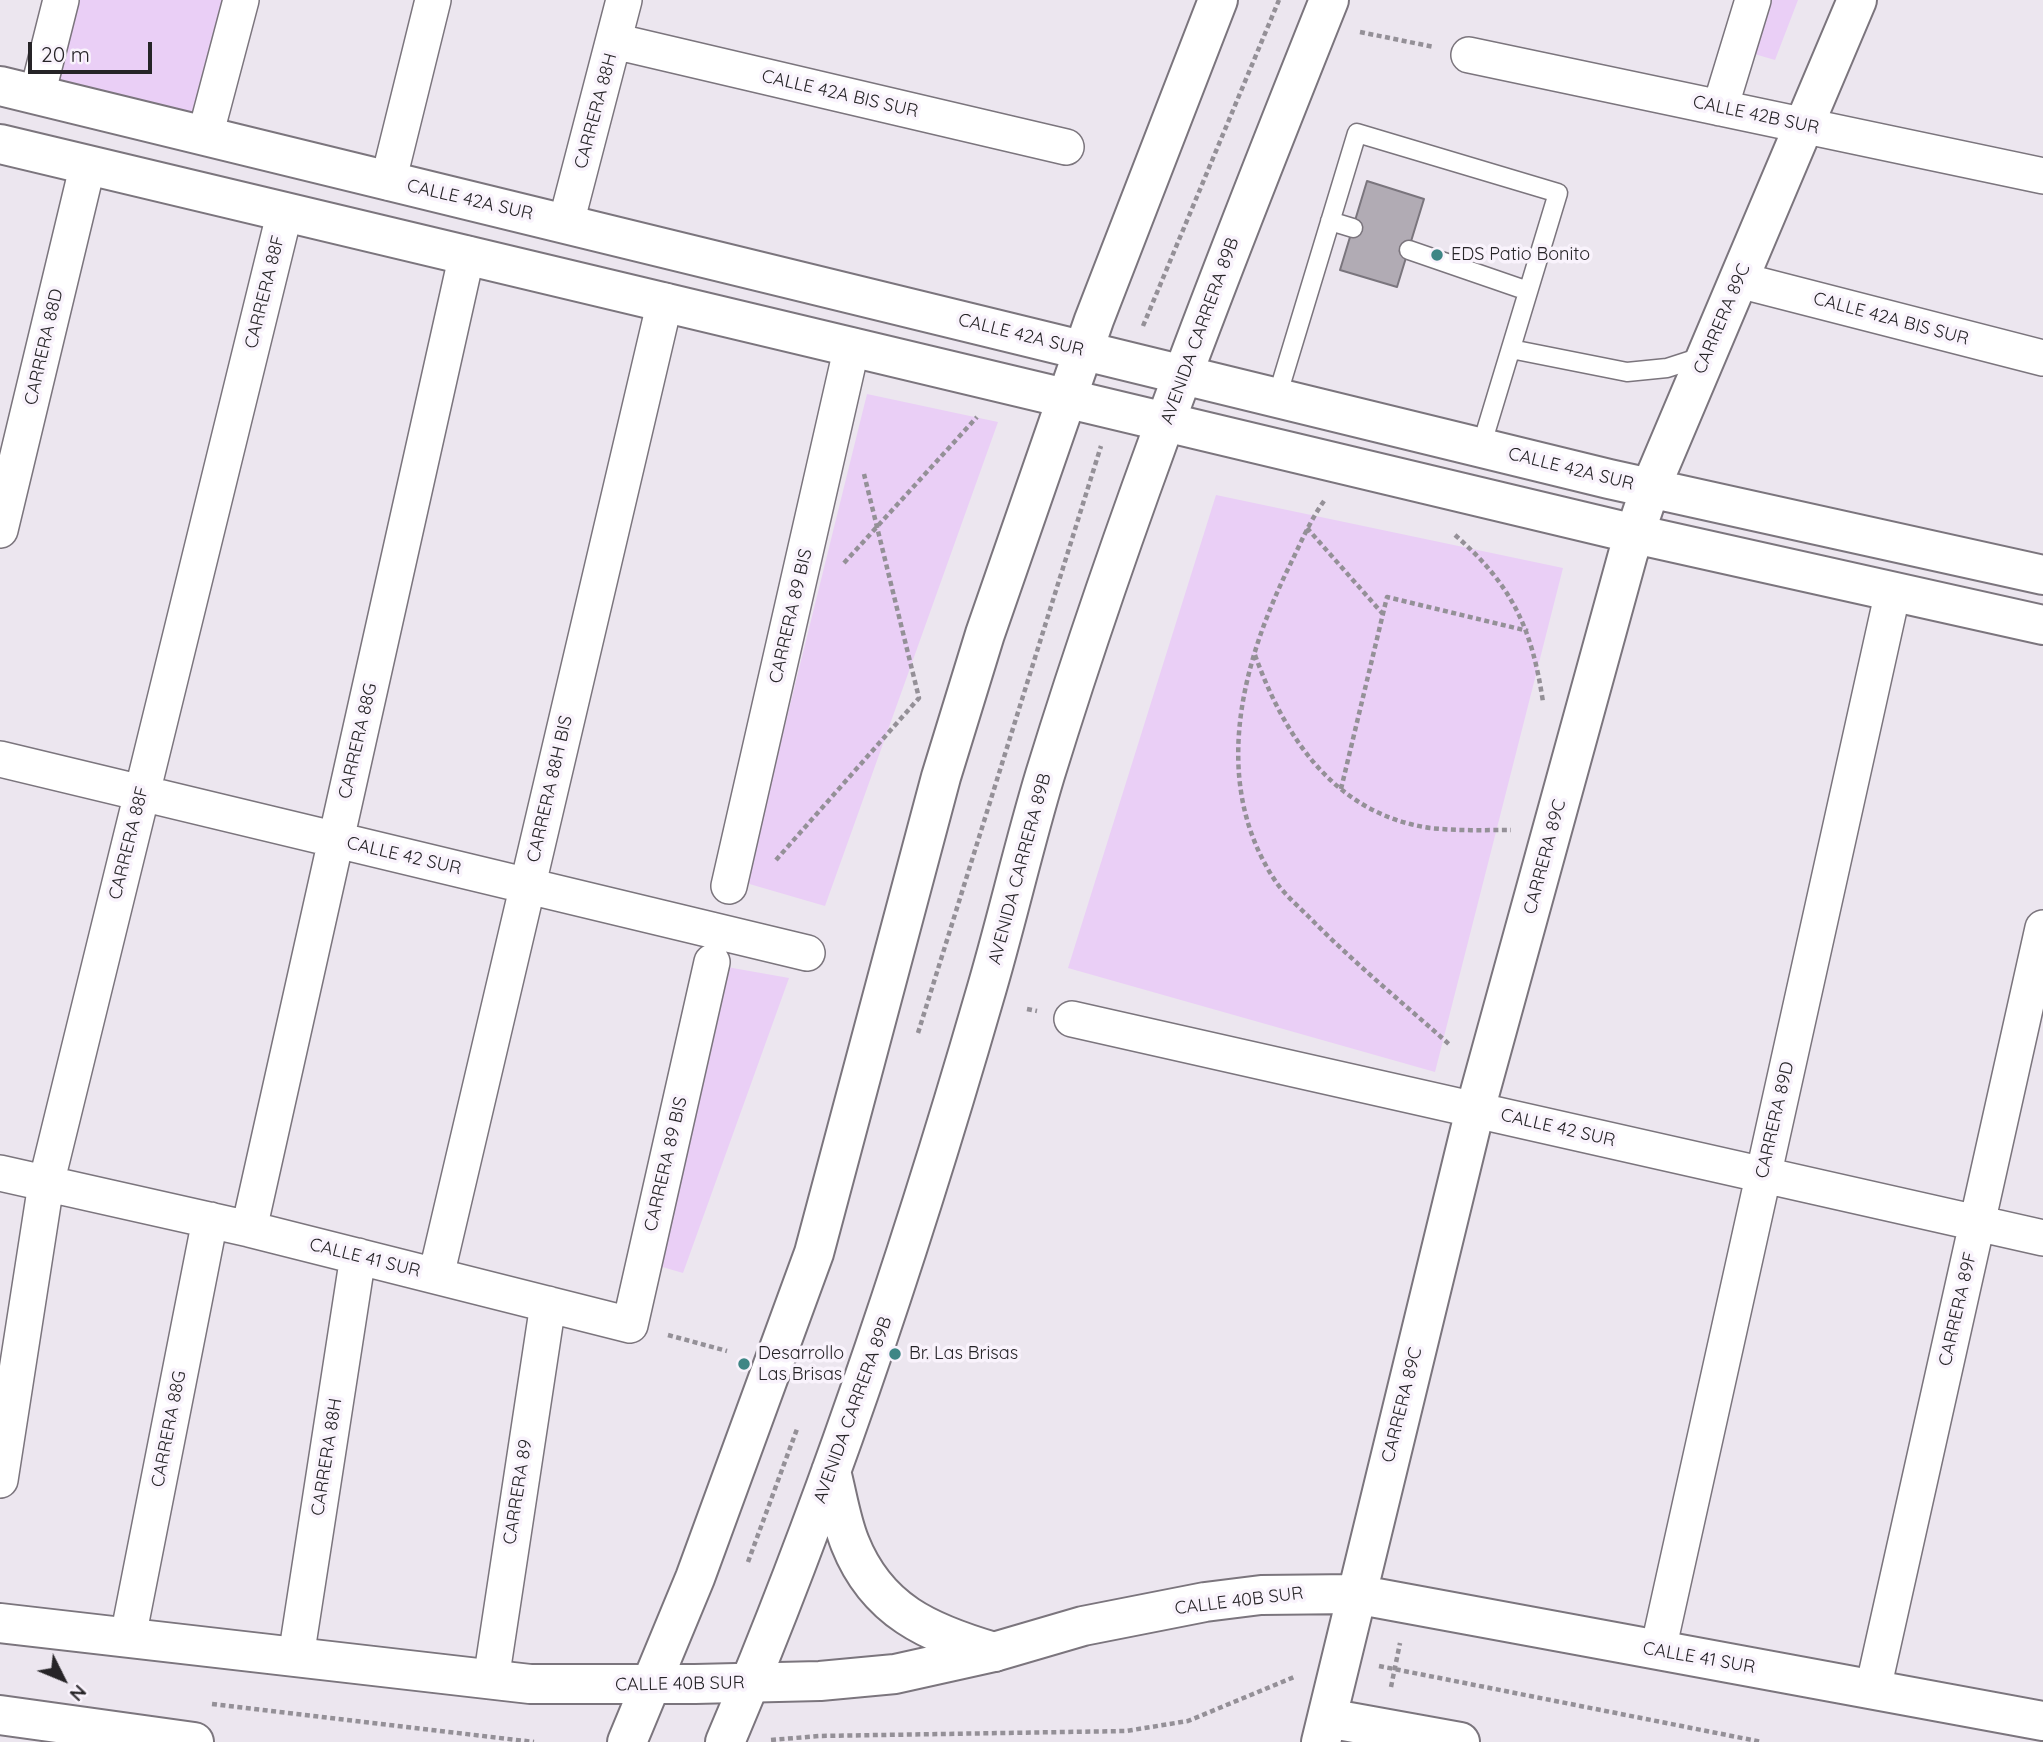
<!DOCTYPE html>
<html>
<head>
<meta charset="utf-8">
<style>
	body { margin:0 }
	#map { position:relative; width:2043px; height:1742px; overflow:hidden; background:#ece6ef; font-family:Quicksand,sans-serif }
	canvas { display:block }
	.north { position:absolute; left:28px; top:1644px; width:70px; height:70px; -webkit-text-stroke:5px #f9f3fc; paint-order:stroke; rotate:133deg; font-size:19px; font-weight:700; line-height:28px; text-align:center; color:#262427 }
	.north::after { content:''; display:block; margin:auto; width:24px; height:32px; background:#262427; clip-path:polygon(50% 0,100% 100%,50% 72%,0 100%) }
	.scale { position:absolute; left:28px; top:42px; width:124px; height:32px; box-sizing:border-box; border:4px solid #262427; border-top:0; padding-left:9px; font-size:21px; line-height:24px; white-space:nowrap; color:#262427; -webkit-text-stroke:5px #f9f3fc; paint-order:stroke }
</style>
</head>
<body>
<div id="map">
<canvas width="2043" height="1742"></canvas>
<div class="north">N</div>
<div class="scale">20 m</div>
</div>
<script>
const g = document.querySelector('canvas').getContext('2d');
g.lineJoin = 'round';
function fill(path, color) { g.fillStyle = color; g.fill(path, 'evenodd'); }
function strokePath(path, color, width, dash) { g.strokeStyle = color; g.lineWidth = width; g.lineCap = dash ? 'butt' : 'round'; g.setLineDash(dash || []); g.stroke(path); }
function drawText(font, color, halo, rows, align = 'center') {
  g.font = font + ' Quicksand,sans-serif'; g.lineWidth = 7; g.setLineDash([]); g.textBaseline = 'middle'; g.strokeStyle = halo; g.fillStyle = color; for (const [text, x, y, turn = 0] of rows) {
    g.save(); g.translate(x, y); g.rotate((+turn || 0) * Math.PI / 180); g.textAlign = isNaN(turn) ? turn : align; if (halo) g.strokeText(text, 0, 0); g.fillText(text, 0, 0); g.restore();
  }
}
fill(new Path2D(`
	M60,0H241L209,122L41,80Z
	M1767,0H1798L1775,60L1751,53Z
	M867,394L998,422L825,906L746,883Z
	M1216,495L1563,568L1435,1072L1068,968Z
	M727,967L789,978L683,1273L659,1266Z`), '#eacff6');
const building = new Path2D(`
	M1367,181L1424,199L1397,287L1340,270Z`);
fill(building, '#b1abb4');
strokePath(building, '#7a757d', 2);
const service = new Path2D(`
	M1330,221L1353,228
	M1409,250L1528,291
	M1511,349L1627,372L1667,368L1704,356
	M1277,397L1357,133L1558,193L1481,447`);
const minor = new Path2D(`
	M614,41L1066,147
	M1469,55L2043,176
	M37,95L61,0
	M1720,108L1753,0
	M205,136L241,0
	M388,182L433,0
	M566,223L624,0
	M1739,280L2043,358
	M0,530L88,164
	M0,759L807,953
	M729,886L852,346
	M1072,1019L2043,1238
	M0,1173L249,1229L630,1325L712,962
	M249,1229L467,254
	M436,1276L665,301
	M0,1480L46,1184L285,211
	M128,1637L210,1220
	M1658,1650L1893,591
	M296,1657L358,1256
	M491,1680L548,1304
	M1873,1689L2043,928`);
const tertiary = new Path2D(`
	M0,86L1609,479L2043,575
	M0,144L1635,534L2043,625
	M0,1623L530,1684H695L820,1681L895,1674L994,1652L1083,1626L1205,1602L1261,1595L1355,1594L2043,1721
	M0,1715L194,1742
	M1327,1718L1460,1742
	M1321,1742L1475,1110L1628,554L1650,489L1857,0`);
const secondary = new Path2D(`
	M831,1471C837,1494 841,1521 850,1543C877,1611 929,1633 994,1652
	M627,1742L695,1578L814,1253L941,777L985,634L1094,320L1218,0
	M725,1742C828,1500 911,1250 984,998C1006,924 1023,848 1045,775C1126,512 1227,255 1329,0`);
strokePath(service, '#7b757d', 21);
strokePath(minor, '#7b757d', 38);
strokePath(tertiary, '#7b757d', 42);
strokePath(secondary, '#7b757d', 42);
strokePath(new Path2D(`
	M1360,32L1434,47
	M1143,326L1279,0
	M1324,501C1309,522 1299,547 1287,571C1240,669 1211,785 1276,882C1285,895 1298,906 1309,917C1353,962 1403,1003 1450,1045
	M1307,528L1382,613
	M1455,535C1512,585 1532,628 1543,702
	M844,563L977,417
	M1255,655C1285,738 1335,814 1430,828C1457,831 1484,830 1511,830
	M1341,789L1387,597L1528,631
	M776,860L919,698L864,474
	M1027,1009L1037,1011
	M918,1033L1101,446
	M668,1335L727,1351
	M748,1562L797,1429
	M1379,1666L1762,1742
	M1391,1687L1400,1643
	M212,1704L534,1742
	M771,1740L819,1736L1126,1731L1188,1721L1294,1677`), '#949097', 4.5, [5, 3.5]);
strokePath(service, '#fff', 18);
strokePath(minor, '#fff', 35);
strokePath(tertiary, '#fff', 38);
strokePath(secondary, '#fff', 38);
for (const [x, y, r, color] of [
	[1437,255,7,"#3e8685"],
	[895,1354,7,"#3e8685"],
	[744,1364,7,"#3e8685"]
]) { const dot = new Path2D(); dot.arc(x, y, r, 0, 2 * Math.PI); g.fillStyle = color; g.fill(dot); strokePath(dot, '#f9f3fc', 2.5); }
drawText('18px', '#262427', '#f9f3fc', [
	["CALLE 42A BIS SUR",840,94,13],
	["CARRERA 88H",596,111,-75],
	["CALLE 42B SUR",1756,115,12],
	["CALLE 42A SUR",470,200,13],
	["CARRERA 88F",265,292,-76],
	["CARRERA 89C",1722,319,-67],
	["CALLE 42A BIS SUR",1891,319,15],
	["AVENIDA CARRERA 89B",1200,331,-70],
	["CALLE 42A SUR",1021,335,14],
	["CARRERA 88D",44,347,-77],
	["CALLE 42A SUR",1571,469,14],
	["CARRERA 89 BIS",791,616,-77],
	["CARRERA 88G",358,741,-77],
	["CARRERA 88H BIS",550,789,-77],
	["CARRERA 88F",129,843,-76],
	["CALLE 42 SUR",404,856,13],
	["CARRERA 89C",1545,857,-75],
	["AVENIDA CARRERA 89B",1020,869,-75],
	["CARRERA 89D",1775,1120,-77],
	["CALLE 42 SUR",1558,1128,13],
	["CARRERA 89 BIS",666,1164,-77],
	["CALLE 41 SUR",365,1258,14],
	["CARRERA 89F",1958,1309,-77],
	["CARRERA 89C",1402,1405,-76],
	["AVENIDA CARRERA 89B",853,1410,-70],
	["CARRERA 88G",169,1429,-79],
	["CARRERA 88H",327,1457,-81],
	["CARRERA 89",518,1492,-81],
	["CALLE 40B SUR",1239,1601,-7],
	["CALLE 41 SUR",1699,1658,10],
	["CALLE 40B SUR",680,1684,-1]
]);
drawText('18px', '#262427', '#f9f3fc', [
	["EDS Patio Bonito",1451,255],
	["Desarrollo",758,1354],
	["Las Brisas",758,1375],
	["Br. Las Brisas",909,1354]
], 'left');
</script>
</body>
</html>
